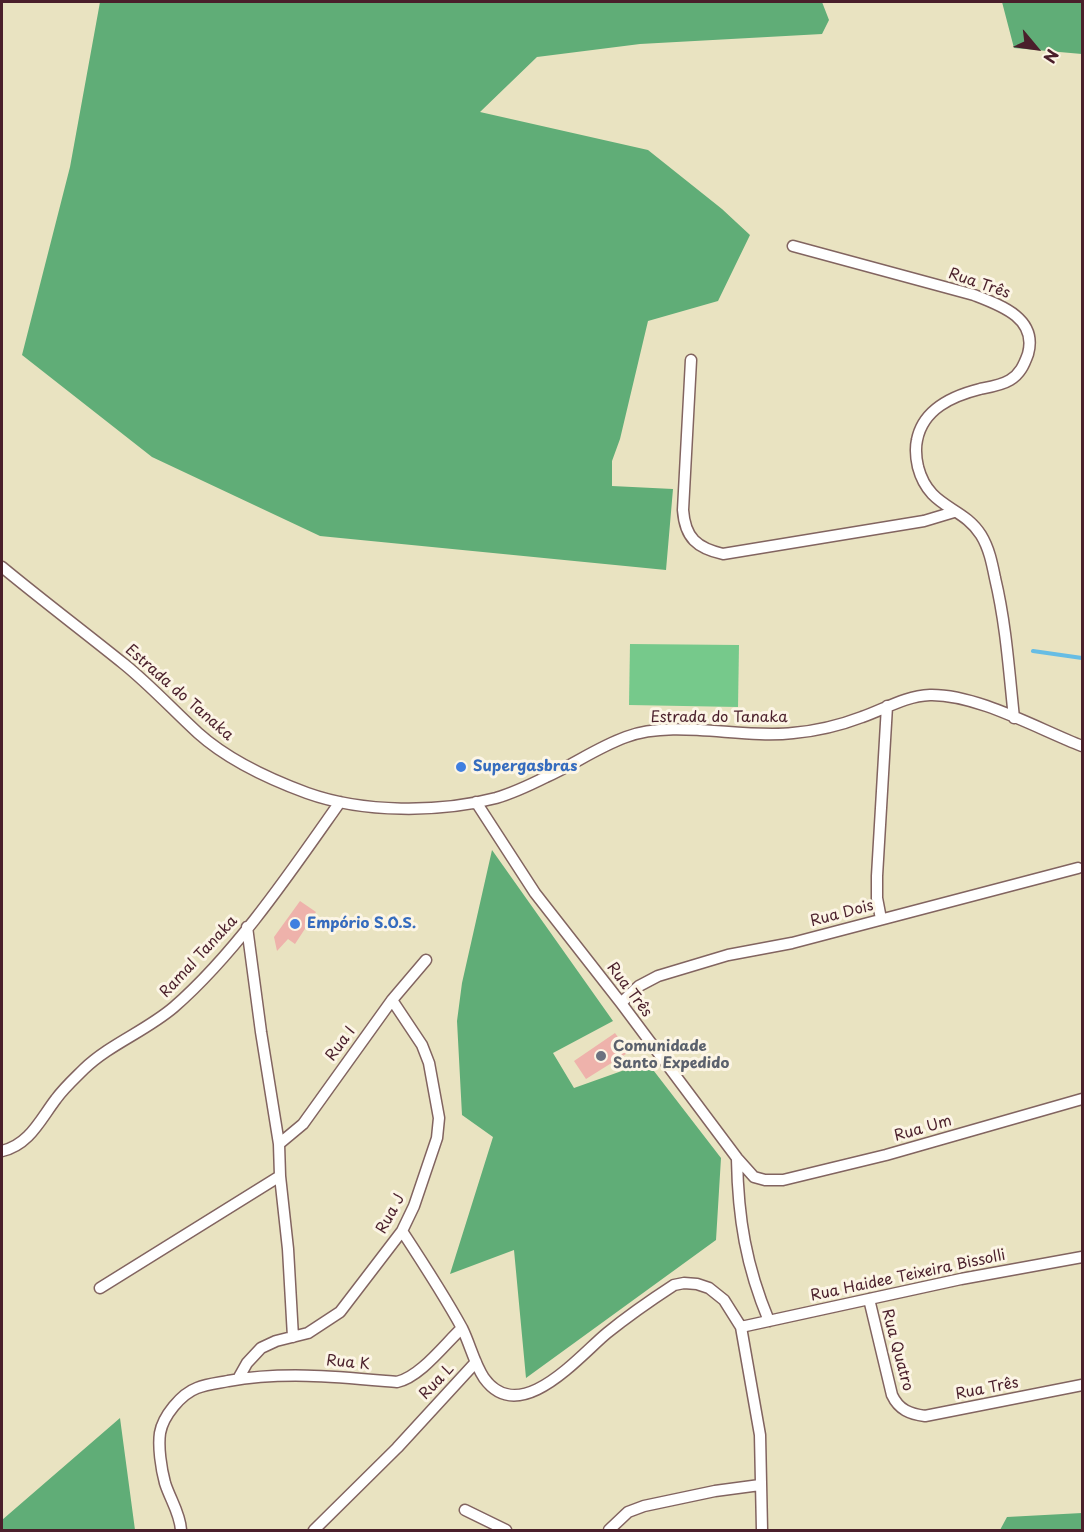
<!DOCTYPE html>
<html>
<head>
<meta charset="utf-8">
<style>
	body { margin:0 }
	#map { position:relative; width:1084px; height:1532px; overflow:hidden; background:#e9e3c1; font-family:"Playpen Sans",sans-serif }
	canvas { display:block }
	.frame { position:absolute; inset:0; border:3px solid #4a1f2b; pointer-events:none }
	.north { position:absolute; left:1006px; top:18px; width:60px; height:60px; -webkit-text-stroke:4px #fcf5e5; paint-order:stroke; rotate:119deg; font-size:16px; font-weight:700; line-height:24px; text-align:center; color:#4a1f2b }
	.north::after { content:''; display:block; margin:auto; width:21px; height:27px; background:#4a1f2b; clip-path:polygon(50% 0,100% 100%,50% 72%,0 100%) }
</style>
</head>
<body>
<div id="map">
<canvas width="1084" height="1532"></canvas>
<div class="frame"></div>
<div class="north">N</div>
</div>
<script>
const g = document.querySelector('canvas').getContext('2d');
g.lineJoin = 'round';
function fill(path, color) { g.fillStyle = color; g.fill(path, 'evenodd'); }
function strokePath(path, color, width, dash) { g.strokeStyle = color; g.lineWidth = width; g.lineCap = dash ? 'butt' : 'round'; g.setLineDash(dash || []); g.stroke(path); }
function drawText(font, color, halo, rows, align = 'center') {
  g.font = font + ' "Playpen Sans",sans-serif'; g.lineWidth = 6; g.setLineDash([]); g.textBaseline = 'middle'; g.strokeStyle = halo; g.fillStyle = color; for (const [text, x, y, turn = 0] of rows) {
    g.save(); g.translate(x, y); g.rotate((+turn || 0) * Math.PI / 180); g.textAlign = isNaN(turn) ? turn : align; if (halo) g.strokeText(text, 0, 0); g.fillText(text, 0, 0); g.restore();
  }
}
fill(new Path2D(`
	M630,644L739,645L738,707L629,705Z`), '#76c98b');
fill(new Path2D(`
	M100,2H822L829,20L822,34L640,44L537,57L480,112L648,150L722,209L750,235L718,301L648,321L620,439L612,461V486L673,489L666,570L320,536L152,457L22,355L70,167Z
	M1002,2H1082V54L1014,48Z
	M492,850L613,1021L553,1053L574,1088L647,1062L721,1158L716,1240L526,1378L514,1250L450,1274L493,1137L462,1115L457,1021L462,983Z
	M120,1418L135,1530H2V1520Z
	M1082,1513V1530H1000L1007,1517Z`), '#60ad77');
strokePath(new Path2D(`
	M1033,651L1082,658`), '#67bde4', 4);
fill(new Path2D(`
	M300,901L316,912L295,944L288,939L277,951L274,937Z
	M615,1033L629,1052L586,1079L574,1061Z`), '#eeb2ab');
const street = new Path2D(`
	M793,246L974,295C1000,305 1038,318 1028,354C1024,365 1020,374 1010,380C1002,385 990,387 980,389C952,396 923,409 917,440C915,449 916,458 918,467C929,509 962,505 981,535C989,548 992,563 995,578C1006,624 1009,671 1014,718
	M691,360L683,510C685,538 697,548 723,554L924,521L954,512
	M2,567C42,600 83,631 124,664C150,685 173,710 198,733C229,761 269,779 307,793C363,813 439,813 496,798C513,793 530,785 546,777C573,765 598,747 626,737C674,719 741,739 793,733C816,731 841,725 862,717C885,709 905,696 930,695C977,694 1038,729 1082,746
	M476,802L535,893L621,1003L737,1158L754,1177L765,1180H783L886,1155L1082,1099
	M881,919L877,898V876L887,706
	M247,927L261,1032L279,1144L280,1176L288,1249L293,1337
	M621,1003L639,986L658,976L728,955L792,943L1078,868
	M279,1144L303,1124L392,1000L426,960
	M2,1151C29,1145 40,1120 56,1099C64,1088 74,1079 84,1069C110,1044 146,1031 174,1007C237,952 292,870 340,802
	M737,1159C738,1218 746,1266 769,1321
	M402,1231C423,1263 444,1295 462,1328C470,1344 474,1363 484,1378C520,1428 579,1356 607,1333C628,1316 651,1300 674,1285L684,1283L697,1284L709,1288L724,1300L741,1327L760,1435L762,1530
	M100,1288L280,1176
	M869,1299L892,1395C899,1410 910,1414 925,1416L1082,1385
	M741,1327L961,1279L1082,1257
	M238,1379L247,1363L261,1348L276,1341L308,1333L340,1312L402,1231L414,1206L437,1138L439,1118L429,1063L422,1045L392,1000
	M465,1510L506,1530
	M181,1530C180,1513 170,1499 165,1483C161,1468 158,1447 160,1433C163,1416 181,1394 197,1388C207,1384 218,1383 228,1381C285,1371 340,1377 397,1382C420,1377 444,1345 462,1328
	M314,1530L397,1448L476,1362
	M609,1530L628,1512L644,1506L715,1491L760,1485`);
strokePath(street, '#826460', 13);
strokePath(street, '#fff', 10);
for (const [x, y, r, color] of [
	[461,767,6,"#3f7fe0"],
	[295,924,6,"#3f7fe0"],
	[601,1056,6,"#6b7280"]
]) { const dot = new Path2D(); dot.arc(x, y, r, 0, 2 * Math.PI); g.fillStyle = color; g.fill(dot); strokePath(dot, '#fcf5e5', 2); }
drawText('15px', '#4a1f2b', '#fcf5e5', [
	["Rua Três",979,284,19],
	["Estrada do Tanaka",179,693,41],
	["Estrada do Tanaka",719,718],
	["Rua Dois",842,914,-15],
	["Ramal Tanaka",199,957,-47],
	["Rua Três",629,990,53],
	["Rua I",341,1044,-54],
	["Rua Um",923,1129,-16],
	["Rua J",391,1214,-62],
	["Rua Haidee Teixeira Bissolli",908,1276,-12],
	["Rua Quatro",897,1350,75],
	["Rua K",348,1363,5],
	["Rua L",437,1382,-47],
	["Rua Três",987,1389,-11]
]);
drawText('bold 15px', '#366cbe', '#fcf5e5', [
	["Supergasbras",473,767],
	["Empório S.O.S.",307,924]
], 'left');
drawText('bold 15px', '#5b616d', '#fcf5e5', [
	["Comunidade",613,1047],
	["Santo Expedido",613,1064]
], 'left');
</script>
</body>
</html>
